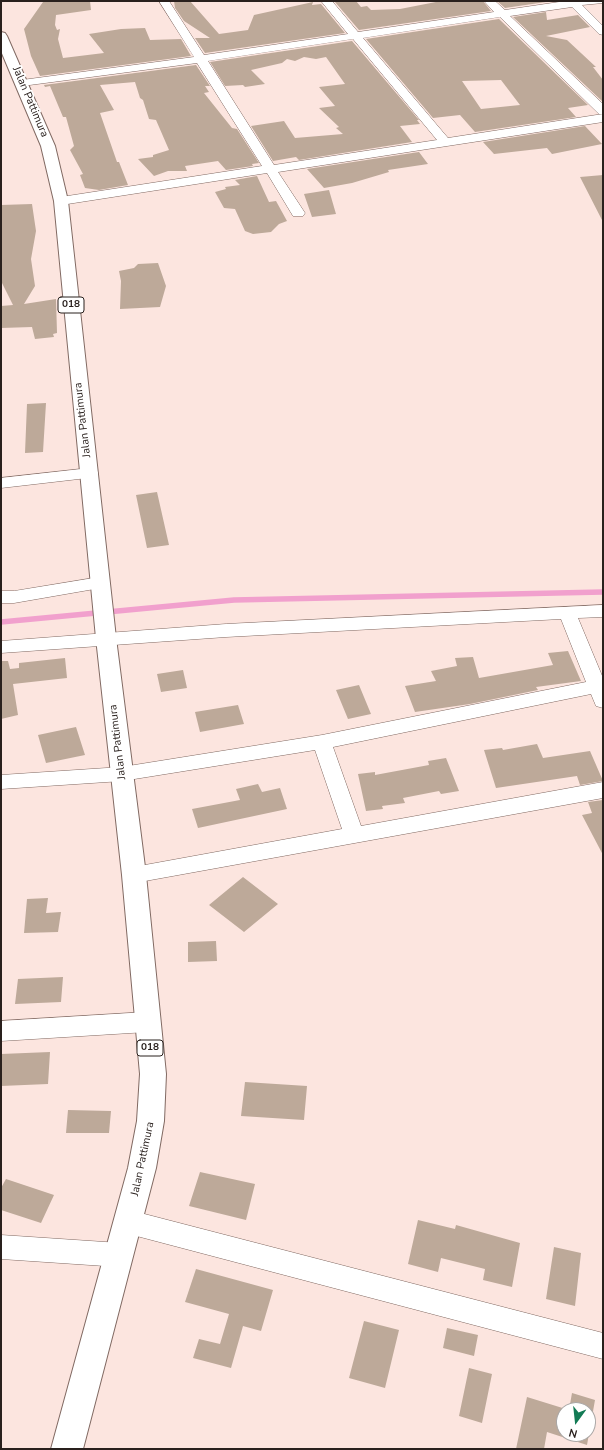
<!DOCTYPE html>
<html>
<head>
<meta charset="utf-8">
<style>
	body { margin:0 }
	#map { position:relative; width:604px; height:1450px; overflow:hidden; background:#fce5df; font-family:"Nunito Sans",sans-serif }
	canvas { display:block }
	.frame { position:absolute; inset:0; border:2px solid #29201d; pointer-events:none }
	.north { position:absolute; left:556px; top:1402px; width:40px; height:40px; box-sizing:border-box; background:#fff; border:1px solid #a9a6a5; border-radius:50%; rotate:195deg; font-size:11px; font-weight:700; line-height:16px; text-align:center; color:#29201d }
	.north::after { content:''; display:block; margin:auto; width:14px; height:18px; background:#137b55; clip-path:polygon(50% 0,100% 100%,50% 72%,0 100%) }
</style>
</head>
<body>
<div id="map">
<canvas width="604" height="1450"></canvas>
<div class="frame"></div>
<div class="north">N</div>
</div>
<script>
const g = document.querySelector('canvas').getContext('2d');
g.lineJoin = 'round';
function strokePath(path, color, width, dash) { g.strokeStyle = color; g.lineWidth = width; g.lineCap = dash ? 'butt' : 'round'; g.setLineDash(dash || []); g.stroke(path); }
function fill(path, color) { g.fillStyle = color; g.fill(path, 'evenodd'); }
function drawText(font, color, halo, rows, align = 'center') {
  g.font = font + ' "Nunito Sans",sans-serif'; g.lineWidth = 3.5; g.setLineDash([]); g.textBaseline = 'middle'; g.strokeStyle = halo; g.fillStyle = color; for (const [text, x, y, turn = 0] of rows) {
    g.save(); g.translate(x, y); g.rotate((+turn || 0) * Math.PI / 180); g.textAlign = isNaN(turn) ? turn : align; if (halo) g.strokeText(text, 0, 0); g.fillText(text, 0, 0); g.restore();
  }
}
strokePath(new Path2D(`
	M1,622L234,600L603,592`), '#f1a0cd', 5.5);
fill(new Path2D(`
	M51,1H90L91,10L56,15L55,25L57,30L60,29L58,39L63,58L104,53L89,34L121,29L145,28L150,40L181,39L191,56L40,76L31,56L24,29L43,2Z
	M174,1H190L219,34L248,30L254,15L313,2L312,5L321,4L345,33L205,53L195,38H210L184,21L175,8Z
	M346,1H356L361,7L367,6L371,10L400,9L441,1H483L491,11L359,30L335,2Z
	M497,1H546V2L505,8Z
	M546,12L547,20L578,15L590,27L546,36L567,40L596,67H593L603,80V102L513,17Z
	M499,19L588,105L568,108L576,117L475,132L460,115L433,118L366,39ZM501,80L520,105L481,109L462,81Z
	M352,41L419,120H417L420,124L400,126L412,142L299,160L296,157L273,161L251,126L284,121L295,138L343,134L336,128L339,127L319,108L335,106L319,87L345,84L326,57L316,59L304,57L295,61L287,59L282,63L251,70L265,84L245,87L243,85L225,86L210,62Z
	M196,65L210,86H205L209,92L204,93L232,128L237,129L259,163L252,164L253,166L226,170L218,161L185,166L187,171H168L154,176L138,159L153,157V155L169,150L156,120L149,119L143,100L140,98L135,82L100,85L114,110L100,113L117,162H119L128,185L99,190L85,188L80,175L83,174L70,150L74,146L66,117H63L50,86L45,87L44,85Z
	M585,126L602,144L552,154L547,148L494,154L483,142Z
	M419,152L428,164L388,170L389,172L352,183L324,188L307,169Z
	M603,175V222L580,177Z
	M257,176L269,202L276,201L287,221L279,224L271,232L253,234L245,231L235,209L224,208L215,192L226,189L225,187L240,185L235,180Z
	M329,190L336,214L312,217L304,194Z
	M32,204L36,231L31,259L35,286L24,304L56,299L57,333L53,334L54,337L35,339L32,327L1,328V306L13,305L1,281V205Z
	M158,263L166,286L160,307L120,309L121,281L119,271L134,268L138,264Z
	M46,403L43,452L25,453L27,404Z
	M157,492L169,545L147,548L136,495Z
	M568,651L581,681L536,687L538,690L470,704L415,712L405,686L436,681L431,671L457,666L455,658L473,657L479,678L553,665L548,653Z
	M65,658L67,678L13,684L18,715L1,719V661H8L10,669L19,668V663Z
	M183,670L187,688L161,692L157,674Z
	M359,685L371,714L348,719L336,690Z
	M238,705L244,724L200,732L195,712Z
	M76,727L85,755L46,763L38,735Z
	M537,744L543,758L590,751L603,781L580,785L577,776L496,788L484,750L502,748L503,750Z
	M446,758L459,791L441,794L439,791L403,798L405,803L382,806L383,809L366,811L358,774L375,772V775L429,765L428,761Z
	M258,784L262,792L280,788L287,809L198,828L192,809L240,800L236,789Z
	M603,800V855L582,815L592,813L588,802Z
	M243,877L278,904L244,932L209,905Z
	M48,898L46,913L61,912L58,932L24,933L27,899Z
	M216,941L217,961L188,962V942Z
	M63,977L61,1002L15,1004L18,979Z
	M50,1052L48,1084L1,1086V1054Z
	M245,1082L307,1086L304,1120L241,1116Z
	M68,1110L111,1111L109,1133H66Z
	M200,1172L255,1184L246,1220L189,1206Z
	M6,1179L54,1195L41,1223L1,1210V1188Z
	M418,1220L455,1229L456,1225L520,1243L512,1287L483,1280L485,1269L441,1258L438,1272L408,1264Z
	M554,1247L581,1253L575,1306L546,1299Z
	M196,1269L273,1290L261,1331L243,1326L231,1368L193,1358L199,1339L220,1344L229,1314L185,1302Z
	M364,1321L399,1330L385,1388L349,1378Z
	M447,1328L478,1335L474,1356L443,1348Z
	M469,1368L492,1374L482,1423L459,1416Z
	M572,1393L595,1400L587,1445L547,1432L544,1449H516L527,1397L569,1410H564V1434H588V1410H569Z`), '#bda999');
const minor = new Path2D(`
	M159,1H169L204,55L348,34L321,1H332L358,32L494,12L484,1H495L505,10L566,1H603V3L582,5L603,26V35L599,34L572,7L510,16L603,104V122L278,172L305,213L303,216H293L267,173L61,205L56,204L55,201L56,198L61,197L262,166L197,63L22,86L18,85L16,83L18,81L22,80L194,57ZM500,17L599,114H603L448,138L363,38ZM353,39L437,140L274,165L208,61Z
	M90,468L96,469L98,473L96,477L1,488V478Z
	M100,577L106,579L109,583L106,587L14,603H1V591H14Z
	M603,605V617L578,618L603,678V708L596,706L591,694L333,747L361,826L603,782V798L134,883L127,881L124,875L127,869L134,867L342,829L315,750L122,781L1,789V775L122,767L322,735L586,682L561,619L226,637L1,653V641L226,624Z
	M147,1012L155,1015L158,1022L155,1029L147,1032L1,1041V1021Z
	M129,1210L603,1333V1359L129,1234L120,1230L117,1222L120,1214Z
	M1,1235L120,1243L129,1246L133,1255L129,1264L120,1267L1,1259Z`);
const major = new Path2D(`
	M1,32L5,33L7,36L55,146L68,201L116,638L146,875L166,1074L164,1121L156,1168L83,1449H51L128,1168L137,1121L140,1074L122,875L96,638L54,201L41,146L1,51Z`);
strokePath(minor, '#806962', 1);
strokePath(major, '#806962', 2);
fill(minor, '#fff');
fill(major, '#fff');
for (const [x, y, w] of [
	[71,305,26],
	[150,1048,26]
]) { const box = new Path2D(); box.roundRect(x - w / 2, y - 8, w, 16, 3); g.fillStyle = '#fff'; g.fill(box); strokePath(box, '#29201d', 1); }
drawText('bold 10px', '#29201d', null, [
	["018",71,305],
	["018",150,1048]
]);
drawText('11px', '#29201d', '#fff', [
	["Jalan Pattimura",30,102,67],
	["Jalan Pattimura",83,420,-97],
	["Jalan Pattimura",118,742,-97],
	["Jalan Pattimura",143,1159,-78]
]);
</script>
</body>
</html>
